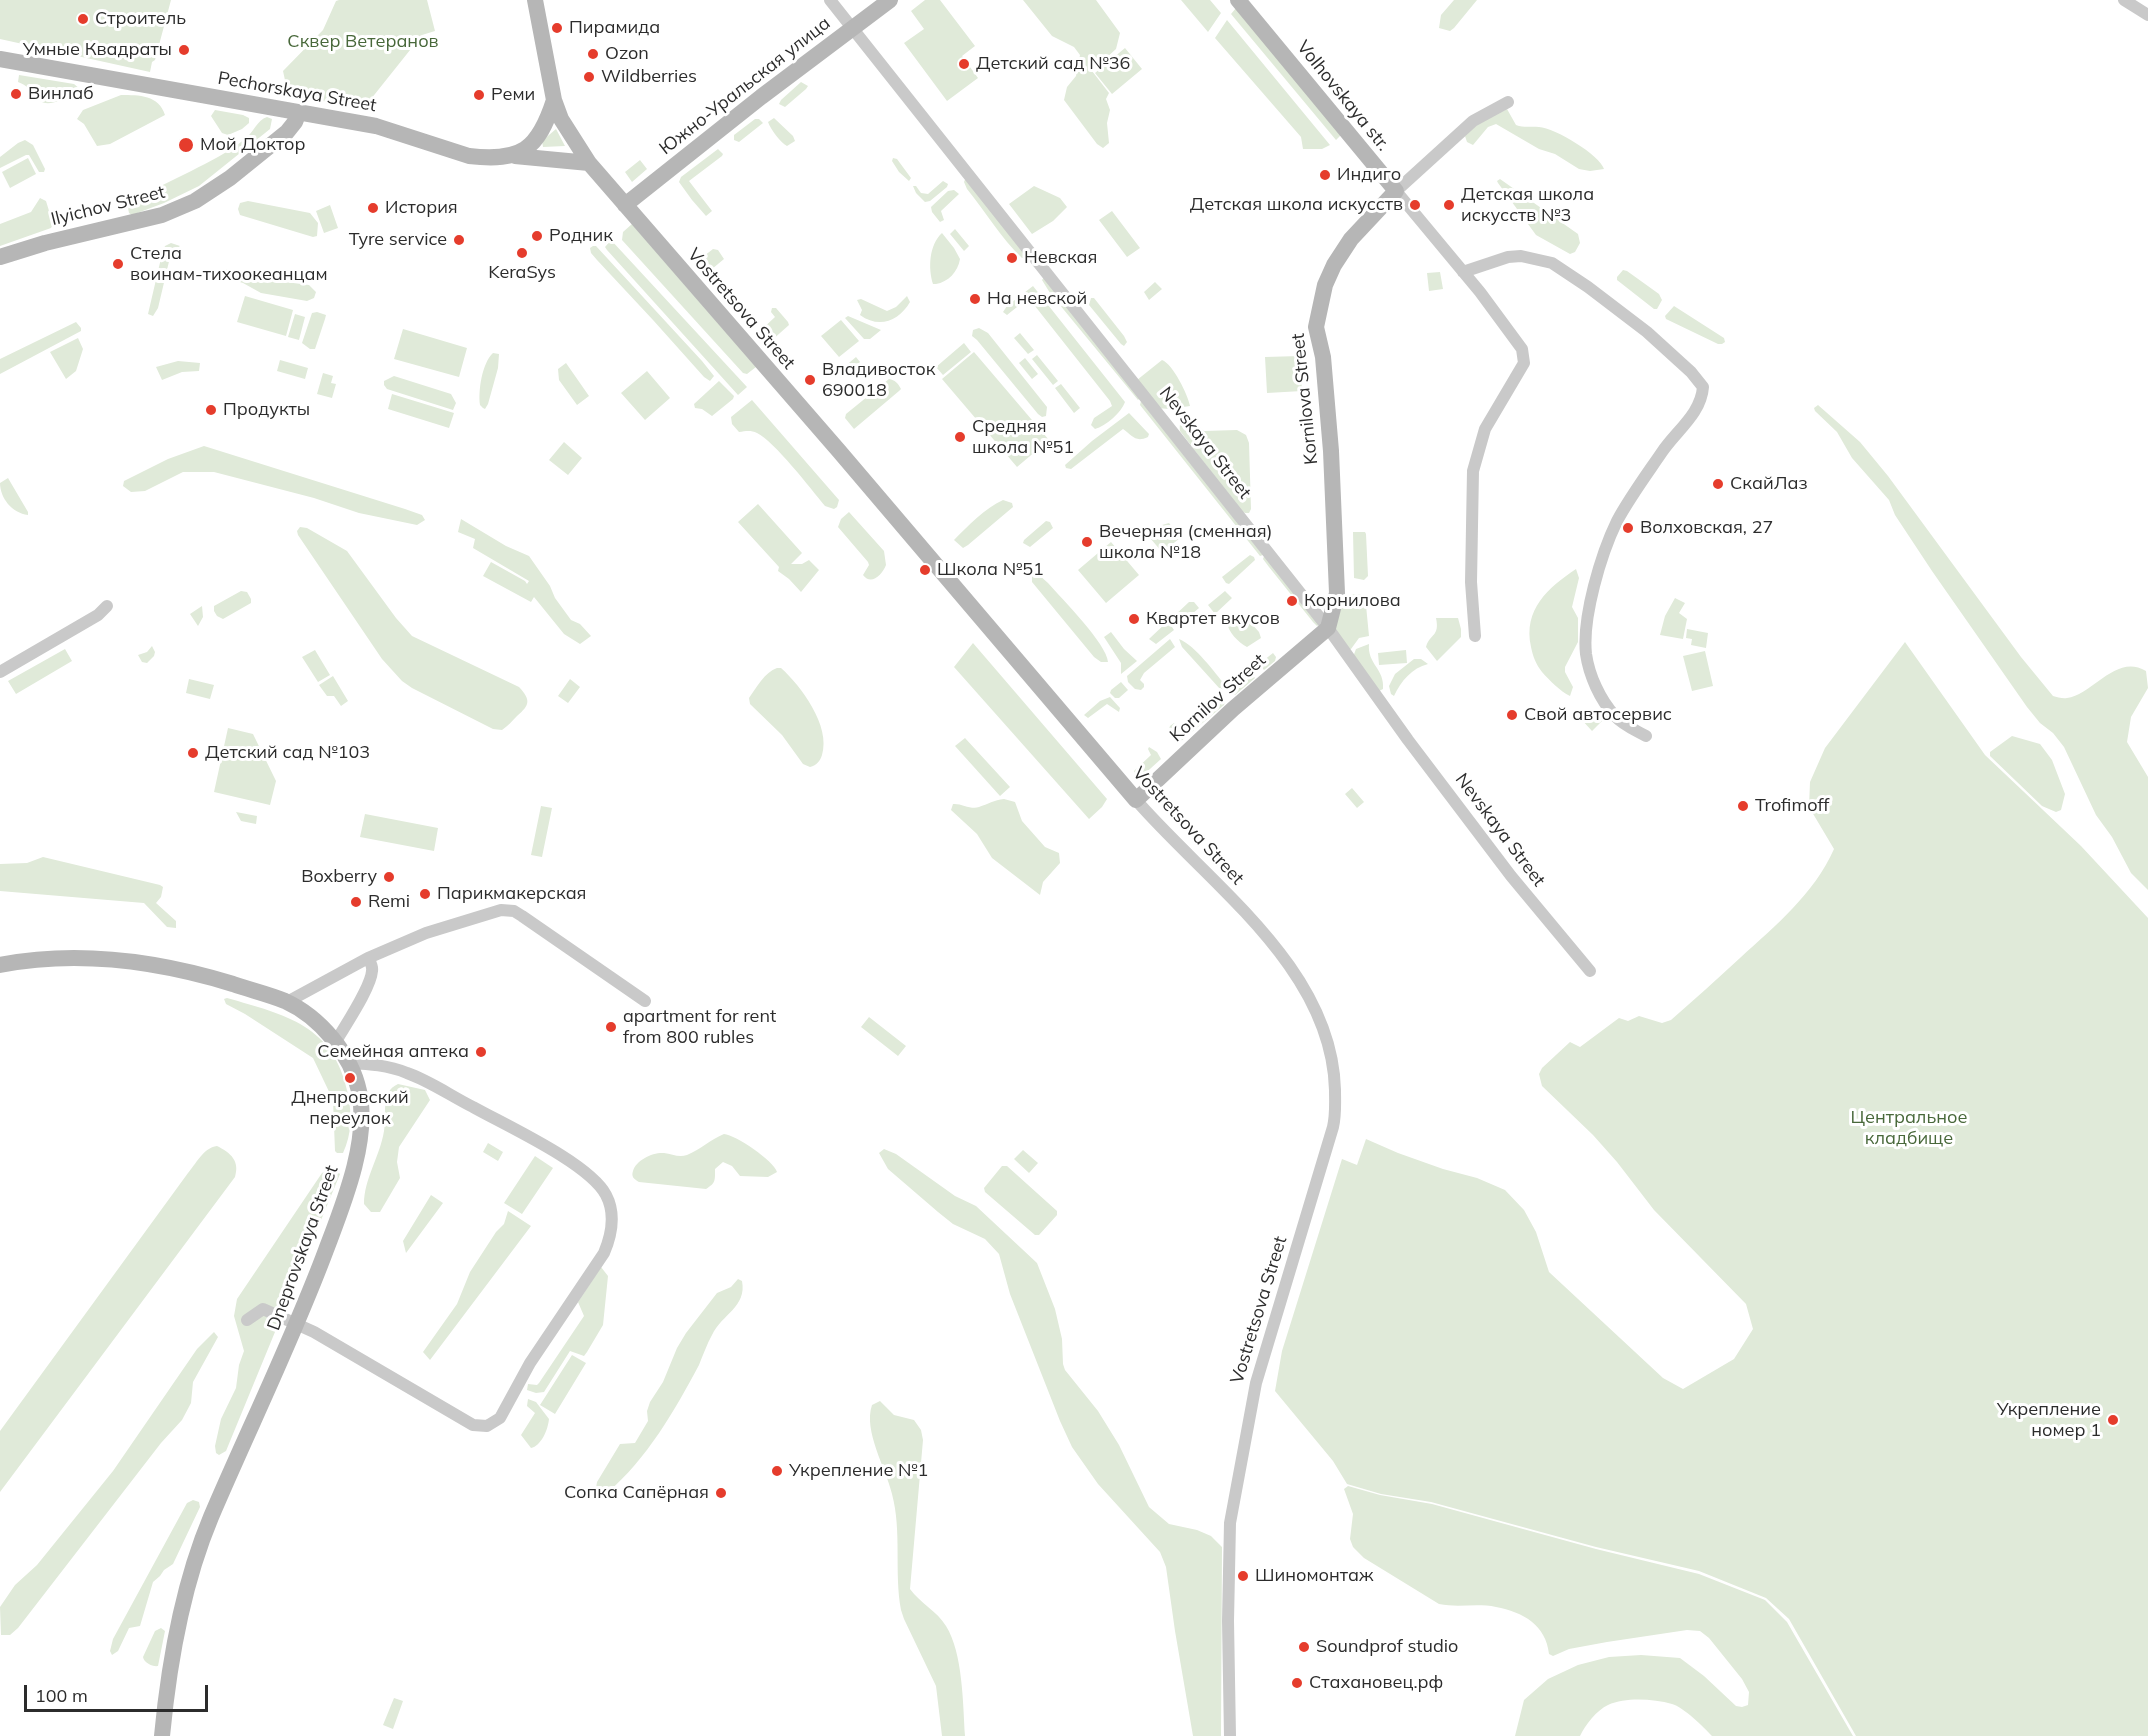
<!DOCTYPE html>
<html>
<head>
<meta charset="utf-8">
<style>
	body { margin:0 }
	#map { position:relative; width:2148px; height:1736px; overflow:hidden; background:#fff; font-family:Mulish,sans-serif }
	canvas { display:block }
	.scale { position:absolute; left:24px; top:1685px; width:184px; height:27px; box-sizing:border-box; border:3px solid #2c2c2c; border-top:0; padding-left:8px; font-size:18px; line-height:21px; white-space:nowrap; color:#2c2c2c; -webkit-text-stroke:4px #fff; paint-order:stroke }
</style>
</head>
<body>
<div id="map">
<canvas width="2148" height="1736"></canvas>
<div class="scale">100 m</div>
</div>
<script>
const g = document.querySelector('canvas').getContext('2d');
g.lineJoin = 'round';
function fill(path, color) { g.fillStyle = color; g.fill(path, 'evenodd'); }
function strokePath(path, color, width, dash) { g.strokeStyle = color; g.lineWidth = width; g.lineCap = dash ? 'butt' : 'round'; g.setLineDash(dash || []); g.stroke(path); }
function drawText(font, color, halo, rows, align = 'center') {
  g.font = font + ' Mulish,sans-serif'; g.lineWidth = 6; g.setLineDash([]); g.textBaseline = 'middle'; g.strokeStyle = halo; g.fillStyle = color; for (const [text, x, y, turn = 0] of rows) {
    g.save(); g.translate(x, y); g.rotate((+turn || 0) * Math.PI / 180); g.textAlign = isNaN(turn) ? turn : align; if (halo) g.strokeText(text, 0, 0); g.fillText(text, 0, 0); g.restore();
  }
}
fill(new Path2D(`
	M0,0H171L155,60L152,62L150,72L0,39Z
	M339,0H427L435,31L422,35L363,109L288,94L283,71L323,30L336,1Z
	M925,0H940L975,46L962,56L978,78L947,101L904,43L924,29L911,11Z
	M1023,0H1096L1120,33L1116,49L1092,71L1109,93L1106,99L1110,110L1107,123L1109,143L1103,148L1097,144L1064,100L1067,87L1076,76L1080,55L1074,47L1052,36Z
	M1181,0H1210L1221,13L1208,32Z
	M1454,0H1477L1454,28L1450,31L1439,28L1441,15Z
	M1236,8L1341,135L1336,140L1231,14Z
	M1227,20L1330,145L1322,149H1303L1301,137L1215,38Z
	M1125,48L1142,69L1112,94L1095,73Z
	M19,75L74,84L80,89C76,94 69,96 63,99C33,113 39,89 18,82Z
	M801,82L808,86L806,89L785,107L779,104L781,100Z
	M121,95C139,95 159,95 165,115L110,144L97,146L84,124L77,119L83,110Z
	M1507,109L1516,125C1524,128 1531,126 1539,127C1555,128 1600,155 1604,169L1590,171L1579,169L1555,154L1539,149L1496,124L1488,127L1473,145L1467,142L1465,136L1471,127Z
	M215,110L243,115L249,118V123L242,129L228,135L222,133L211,116Z
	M267,117L272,119L270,129L199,186L164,203L132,215L129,213L128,208L135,201C170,178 212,165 245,139C254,132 257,120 267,117Z
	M774,118L793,136L795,141L787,146C780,142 771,130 768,122Z
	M755,119H759L763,123L739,142L734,140V135Z
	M556,129L565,146L543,147L542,141Z
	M25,140L33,145L45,169L44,172H39L29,155H26L0,168V157L18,143Z
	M718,149L723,154L722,156L689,181L712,211L706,216L692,200L679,182L681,177Z
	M28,158L36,174L10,188L2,172Z
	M893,158L897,159L911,178L909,181L899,172L892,161Z
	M640,160L647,169L632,182L625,172Z
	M966,177L1028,258H1022C1001,238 985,211 967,189L964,182Z
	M1500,179L1578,234L1580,243L1575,252L1570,254L1536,235L1498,183L1497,181Z
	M943,181L948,184L947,187L930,201L925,202L916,193L913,186H916L921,193L928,194Z
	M1034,186L1060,198L1067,207L1053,221L1032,234L1009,204Z
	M954,190L959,194L941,211L944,220L940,222L932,212L931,207L948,191Z
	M40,198L46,201L53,224L51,228L0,246V224L31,212Z
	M248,201L310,213L318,223L317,236L313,237L240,215L238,209L240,203Z
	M330,205L338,228L324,233L316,211Z
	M1112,211L1140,248L1127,257L1099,220Z
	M632,224L756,367L747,374L743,373L622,240L623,232Z
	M955,229L969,246L964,251L950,234Z
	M942,233L954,248L960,259C958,272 948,282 936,284H933C928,268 929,245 942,233Z
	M611,240L747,387L738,395L607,250L605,247Z
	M171,243L180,246L171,253L158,308L153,316L148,314L162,254L165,246Z
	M593,246H596L702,361L714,376L710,381L704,377L653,320L597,260L591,253L590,248Z
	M713,249L718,250L724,259L712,269L715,275L712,277L699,264L704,256Z
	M232,269L270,280L309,285L316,292L314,298L307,301L261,293L243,283L221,276V270Z
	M1623,270L1627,271L1659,294L1662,300L1657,309H1654L1617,280V277Z
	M1440,272L1443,289L1429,291L1427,273Z
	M1045,276L1141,397L1138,400L1050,293L1042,280Z
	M1155,282L1162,289L1149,300L1144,292Z
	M1033,286L1125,402C1121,413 1106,426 1095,429L1091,425L1094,418L1112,406L1110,401L1031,301L1022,303L1007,315L1003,312L1007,306Z
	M245,296L293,310L286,336L237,322Z
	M907,296L910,302C899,321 879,329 860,315L862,310L857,300L861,299L887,311L896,307Z
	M1091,298H1094L1124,336L1127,342L1124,346L1121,344L1089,305Z
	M1674,306L1724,338L1725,342L1722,344H1718L1666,319L1665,316Z
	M772,308H776L788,322L789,325L771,341H766L760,335V331L775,317L771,312Z
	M317,312L326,315L325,319L315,349H310L302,343L312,313Z
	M295,314L305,317L299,340L288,337Z
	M848,316L881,330L870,339H864L845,318Z
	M841,320L859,341L839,357L821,336Z
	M76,322L81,328V331L0,374V359Z
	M979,328L988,333L1047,407L1046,416L1042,417L1038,414L977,340L972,336L973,330Z
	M403,329L467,348L459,377L394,359Z
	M1020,333L1034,350L1028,354L1014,338Z
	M78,338L83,349L76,371L66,379L50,352Z
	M964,343L971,352L943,375L936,367Z
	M974,352L1049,440L1017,467L942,379Z
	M493,353L499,354L498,368L488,404L485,409L483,408L480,405C478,391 482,363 493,353Z
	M1037,355L1058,381L1053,385L1032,359Z
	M1300,356L1302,391L1267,393L1265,357Z
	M856,357L860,362L841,378L837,373Z
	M1025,358L1038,374L1032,379L1019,363Z
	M280,360L308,368L305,379L277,371Z
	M1162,360C1173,364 1188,395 1190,406L1169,409L1157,408L1137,380Z
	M178,361L200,363L199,371L182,372L162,380L156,367Z
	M566,363L589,396L577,405L559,380L558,369Z
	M647,371L670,398L645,420L621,393Z
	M323,373L333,376L331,383L336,384L332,398L317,394Z
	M394,376L451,394L456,403L453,410L387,389L384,385V381Z
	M889,379C895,380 898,383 901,389L899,391L854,429L845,418L846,414Z
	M719,381L734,396L733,399L712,416L702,409L695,408L694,404Z
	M1061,384L1080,408L1074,413L1055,388Z
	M392,394L454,413L449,428L388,409Z
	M752,400L839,500L837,507L834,509L825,506C811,489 774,441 757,433C751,430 746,431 739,432L732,424L731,417Z
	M1141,401L1263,555L1260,556L1140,405Z
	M1818,405L1860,442L1888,476L2021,657L2053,696C2057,697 2063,699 2067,698C2094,694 2116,653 2146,671L2148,688L2131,717L2127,742L2148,777V890L2131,873L2112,837L2096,815L2064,747L2053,733L2040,723L2027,707L1932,571L1895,515L1889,500L1852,458L1837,432L1815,411L1814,408Z
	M1129,413L1149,434L1148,437C1135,443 1132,435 1123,429L1071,469L1066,468L1065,465L1092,441Z
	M1188,417L1204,431L1237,430L1246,435L1249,443L1251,509L1249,513H1245L1240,510L1180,431C1179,423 1181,420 1188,417Z
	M564,442L582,458L568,475L549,460Z
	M204,446L405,509L422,515L425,520L417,525L359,513L314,498L214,472H183L145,491L131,492L123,486L124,481L168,459Z
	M8,478L28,512V515C12,513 0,498 0,483Z
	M1003,500L1012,503L1013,507L968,545L963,548L954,540C968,526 985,508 1003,500Z
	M758,504L802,553L791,564H802L809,560L819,570L801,592L789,579L778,571L779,567L738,522Z
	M849,512L884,551L886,565C882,575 871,586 863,575L869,565L868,562L838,527L841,519Z
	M461,519L506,546L529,556L550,586L555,598L571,620L580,624L591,636L580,644L564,634L534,597L531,602L483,576L491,562L525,581L527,584L529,581L473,548L475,539L458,532Z
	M1046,521L1050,522L1053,528L1030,547L1023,543L1024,540Z
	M1169,523L1179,536V539L1162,552L1150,538L1162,525Z
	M300,527L307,528L347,551L396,618L412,636L519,687C531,700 530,705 517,716C512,721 508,726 502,730L493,729L412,688L402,681L382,659L298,535L297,531Z
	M1353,532H1365L1366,534L1368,576L1364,580L1354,578Z
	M1111,542L1139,575L1106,603L1078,570Z
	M1250,555L1254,557L1255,560L1229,584L1226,583L1222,577Z
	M1264,556L1320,624L1317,626L1313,622L1269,567L1263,559Z
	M1576,569L1579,578L1572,607L1578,618V642L1565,667V672L1573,687L1570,696C1560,691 1550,681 1542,672C1536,664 1533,657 1531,647C1523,609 1548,588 1576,569Z
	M1035,574L1039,575L1048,583C1062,599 1107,644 1108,662H1101L1094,657L1032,582V575Z
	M241,591L247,592L251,599V603L223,619L217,616L214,611V606Z
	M1225,591L1232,598L1215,614L1208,605Z
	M1363,594L1365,595L1369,636L1359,638L1351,649H1345L1333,624L1341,595Z
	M1675,598L1685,603L1679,613L1687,619L1683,639L1660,635L1665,616Z
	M1189,602H1194L1199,608L1178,626L1175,623L1173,617Z
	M202,606L203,617L198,626L190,614Z
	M1239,612L1242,613L1259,632L1261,638L1247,647C1238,642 1228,632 1227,622Z
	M1436,618H1458L1461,629V637L1437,661L1426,647C1430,633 1440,637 1436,618Z
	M1168,621L1174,630L1156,644L1149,639Z
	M1687,629L1708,633L1706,648L1691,645L1692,639L1686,638Z
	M1111,632L1124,649L1137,661L1121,674V663L1104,637Z
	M1170,639L1175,647L1144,673L1140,680L1144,684V687L1141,690L1135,689L1128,682L1127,676Z
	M1179,639C1196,646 1214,672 1226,686L1225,690L1220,689L1182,647Z
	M1905,642L1985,755L2081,846L2148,918V1736H1856L1789,1619L1766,1598L1699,1571L1596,1547L1431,1502L1381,1494L1347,1484L1333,1461L1275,1391L1282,1351L1342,1159L1357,1165L1366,1139L1398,1153L1443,1169L1477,1178L1505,1190L1524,1210L1536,1232L1549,1272L1663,1378L1683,1389L1734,1359L1753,1329L1746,1304L1654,1210L1617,1162L1593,1135L1542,1086L1539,1074L1542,1068L1570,1042L1580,1047L1619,1018L1628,1021L1639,1016L1662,1023L1671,1020C1694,1000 1717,979 1740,958C1776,925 1814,894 1834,849L1809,807L1810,782L1825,748Z
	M973,643L1107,799L1102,807L1089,819L954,667Z
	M1369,644C1367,664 1385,669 1383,689L1379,691L1353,657L1356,649Z
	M152,646L155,652L154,656L147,663L142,662L138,655L147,652Z
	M65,649L72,661L16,694L8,681Z
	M315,650L330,675L318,682L302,657Z
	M1406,650L1407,663L1379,665L1378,653Z
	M1705,651L1713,686L1692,691L1683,656Z
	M1273,653L1276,657L1275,661L1264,670L1259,664Z
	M1414,659H1421L1428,664C1412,668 1401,681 1394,696L1391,694L1389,686L1395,674Z
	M777,668H781C801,686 831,726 822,755C820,761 817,765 810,767L803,764L782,735L750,704L749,698C756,688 765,672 777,668Z
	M1249,671L1255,678L1235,695L1229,689Z
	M333,676L348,701L341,706L334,696H327L319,685Z
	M189,679L214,685L210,699L186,693Z
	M570,679L580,687L568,703L558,696Z
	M1121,682L1128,690L1119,698H1115L1110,693L1111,690Z
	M1110,697L1120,708L1119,712L1107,704L1088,718L1084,715L1100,701Z
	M1220,698L1225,702L1224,705L1180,742L1169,729L1170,726L1174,723L1183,730L1186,729Z
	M1591,710L1602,721L1592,731L1581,719Z
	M228,728L253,734L276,781L270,805L214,792Z
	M2012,736L2040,744L2052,760L2065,794L2061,810L2056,812L2042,806L1990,756V752Z
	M965,738L1010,787L1000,796L955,746Z
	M1149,747L1157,752L1161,759L1140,778L1137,777L1134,771L1151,755L1148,749Z
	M1352,788L1364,802L1357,808L1345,794Z
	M1004,799L1015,802L1022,821L1045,847L1059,853L1060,863L1043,882L1040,895L992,858L977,834L951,810L953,804C961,803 971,810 979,807C988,804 994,800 1004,799Z
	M541,806L552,808L542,857L531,855Z
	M236,812L257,816L256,824L241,821Z
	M365,814L438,828L434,851L360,837Z
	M43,857L160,885L163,887L161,897L156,903L176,921V928L167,927L144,903L0,891V864L27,863Z
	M227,998C286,1015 334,1025 348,1094C352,1116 352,1133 343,1153H337L335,1151L333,1100L313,1058L245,1014L226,1004L224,999Z
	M869,1017L906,1046L898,1056L861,1027Z
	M398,1084L425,1090L430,1100L399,1147L397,1162L400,1178L380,1212H371L364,1204C364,1179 380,1156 384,1131C387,1114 380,1092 398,1084Z
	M724,1134C736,1135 774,1161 777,1172L768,1177L740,1176L732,1166L723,1162L715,1169C715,1180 716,1183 706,1189L639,1182C634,1179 631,1177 633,1171C636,1160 653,1152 664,1153C672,1154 679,1158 687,1155C700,1150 711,1139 724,1134Z
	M488,1143L503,1152L498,1161L483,1152Z
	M217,1146C231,1153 240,1161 235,1177L0,1492V1431L188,1173C196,1164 203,1148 217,1146Z
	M884,1149L896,1154L955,1196L976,1206L1037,1263L1055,1309L1062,1339L1063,1364L1065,1370L1098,1411L1119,1445L1149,1507L1169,1524L1197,1530L1211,1536L1222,1547L1221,1736H1193L1175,1631L1166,1567L1160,1552L1098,1484L1072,1447L1060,1421L1010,1294L999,1254L985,1239L953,1224L938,1212L888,1169L879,1153Z
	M1023,1150L1038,1163L1029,1173L1014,1159Z
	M535,1156L553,1168L522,1214L504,1203Z
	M1002,1166H1007L1057,1211V1215L1039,1235H1035L985,1192L984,1188Z
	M331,1168L335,1169L340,1174L226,1451L219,1455L216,1453L215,1446L221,1419L236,1388L239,1365L244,1351L234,1316L237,1299L322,1173Z
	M431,1195L443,1203L406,1253L403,1241Z
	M508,1211L531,1226L430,1360L423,1352L457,1304L470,1272L496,1232L504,1224Z
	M601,1267L608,1276L603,1325L587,1352L584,1356L570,1351L544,1392L536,1393L527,1390L528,1384L537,1385L539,1383L584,1316L578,1302Z
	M738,1279L742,1281C747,1307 722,1314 712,1335C707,1344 703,1355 699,1365C675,1410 647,1459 607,1493L598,1492L596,1488L597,1482L620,1444L635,1443L648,1421L647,1411L650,1402L663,1382L677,1348L686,1333L717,1293L731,1287Z
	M214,1332L218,1337L193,1382L191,1403L182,1420L161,1443L18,1628L10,1635H1L0,1607L15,1585L37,1565L113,1471L197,1349Z
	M572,1355L586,1363L555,1414L540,1405Z
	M528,1399L536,1402L549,1419C548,1430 541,1446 531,1448L521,1435L535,1413L527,1406Z
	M880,1401L894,1415L914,1420L921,1430L923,1440L910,1589C920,1603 937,1611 946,1626C963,1653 963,1704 965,1736H942L936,1686L904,1619L901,1610C894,1572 902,1532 892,1494C886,1468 863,1431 872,1405Z
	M1348,1486L1380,1495L1432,1504L1596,1549L1699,1574L1765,1600L1787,1622L1853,1736H1712C1704,1727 1683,1707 1672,1704C1653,1699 1626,1697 1608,1705C1597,1710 1585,1725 1580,1736H1515L1524,1700L1548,1679L1578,1665L1609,1657L1641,1655L1680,1658L1704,1676L1736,1706L1742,1707L1748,1705L1749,1692L1742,1679L1709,1638L1700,1631L1687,1630L1607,1642L1569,1649L1553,1656L1549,1654C1546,1625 1523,1612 1496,1607C1477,1603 1458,1608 1439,1604L1364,1558L1353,1547L1350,1539L1353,1514L1344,1489Z
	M193,1500L199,1502L200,1507L173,1564L164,1570L160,1576L153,1582L140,1626L129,1628L118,1651L112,1655L110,1651L113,1639L187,1503Z
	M161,1628L165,1631L158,1666C153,1667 144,1663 143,1657L155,1631Z
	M394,1698L403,1701L393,1729L383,1725Z`), '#e0ead9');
strokePath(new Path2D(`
	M830,0L1328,628L1408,740L1511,876L1590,971
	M2124,0L2148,15
	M1463,272L1508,257L1521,256L1552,263L1588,287L1647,332L1691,372L1703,387C1701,414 1676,431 1662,452C1647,474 1630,497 1617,521C1601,554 1582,617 1586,654C1589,675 1600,700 1615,716C1623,725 1635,730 1646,736
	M1475,636L1471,582L1473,471L1485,429L1524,363L1522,349L1480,292L1396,191L1473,121L1508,102
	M0,672L98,615L107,606
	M1136,800C1210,885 1332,968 1335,1090C1335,1103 1336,1114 1333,1127L1256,1383L1230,1523L1228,1621L1230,1736
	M287,1002L368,958L426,933L501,910L514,911L522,916L645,1001
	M335,1043C344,1027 371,988 372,971C373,966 370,962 368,958
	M247,1320L263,1309L314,1332L473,1425L487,1426L500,1418L530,1363L604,1253C612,1234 616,1214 606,1195C589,1163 505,1125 473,1107C451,1096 430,1081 407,1073C388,1065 369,1064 349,1063`), '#c9c9c9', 12);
strokePath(new Path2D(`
	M535,0L554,100L561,119L589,163L839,451L1136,800L1233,709L1328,628L1337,593L1331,451L1323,357L1316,327L1325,285L1334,265L1351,239L1396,191L1238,0
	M0,59L376,126L469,156C521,162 538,150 554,100
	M515,156L589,163
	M625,205L761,97L890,0
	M0,257L45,243L162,215L195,201L230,178L287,132L295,122L299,112
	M0,965C77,950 158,961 233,984C250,990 268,994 285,1001C320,1017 351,1054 359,1091C370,1140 343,1205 326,1250C292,1341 249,1428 211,1517C182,1586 169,1662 162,1736`), '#b6b6b6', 16);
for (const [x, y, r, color] of [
	[83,19,6,"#e53c2c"],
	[557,28,6,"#e53c2c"],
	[184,50,6,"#e53c2c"],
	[593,54,6,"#e53c2c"],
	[964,64,6,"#e53c2c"],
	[589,77,6,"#e53c2c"],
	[16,94,6,"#e53c2c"],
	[479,95,6,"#e53c2c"],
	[186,145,8,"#e53c2c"],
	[1325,175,6,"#e53c2c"],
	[1415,205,6,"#e53c2c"],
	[1449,205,6,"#e53c2c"],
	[373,208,6,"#e53c2c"],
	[537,236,6,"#e53c2c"],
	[459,240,6,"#e53c2c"],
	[522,253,6,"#e53c2c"],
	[1012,258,6,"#e53c2c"],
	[118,264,6,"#e53c2c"],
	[975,299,6,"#e53c2c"],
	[810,380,6,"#e53c2c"],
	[211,410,6,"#e53c2c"],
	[960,437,6,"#e53c2c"],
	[1718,484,6,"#e53c2c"],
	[1628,528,6,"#e53c2c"],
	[1087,542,6,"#e53c2c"],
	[925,570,6,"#e53c2c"],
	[1292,601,6,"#e53c2c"],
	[1134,619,6,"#e53c2c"],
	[1512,715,6,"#e53c2c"],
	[193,753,6,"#e53c2c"],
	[1743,806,6,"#e53c2c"],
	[389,877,6,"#e53c2c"],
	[425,894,6,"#e53c2c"],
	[356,902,6,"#e53c2c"],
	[611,1027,6,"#e53c2c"],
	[481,1052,6,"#e53c2c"],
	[350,1078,6,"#e53c2c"],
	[2113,1420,6,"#e53c2c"],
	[777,1471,6,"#e53c2c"],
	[721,1493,6,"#e53c2c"],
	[1243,1576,6,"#e53c2c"],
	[1304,1647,6,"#e53c2c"],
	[1297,1683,6,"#e53c2c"]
]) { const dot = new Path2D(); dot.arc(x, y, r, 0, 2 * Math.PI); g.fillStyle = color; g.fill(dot); strokePath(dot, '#fff', 2); }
drawText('18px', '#2c2c2c', '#fff', [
	["Строитель",95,19],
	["Пирамида",569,28],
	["Умные Квадраты",172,50,"right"],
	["Ozon",605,54],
	["Детский сад №36",976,64],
	["Wildberries",601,77],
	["Винлаб",28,94],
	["Реми",491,95],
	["Мой Доктор",200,145],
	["Индиго",1337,175],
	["Детская школа",1461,195],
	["искусcтв №3",1461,216],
	["Детская школа искусcтв",1403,205,"right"],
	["История",385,208],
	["Родник",549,236],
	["Tyre service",447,240,"right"],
	["Стела",130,254],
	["воинам-тихоокеанцам",130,275],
	["Невская",1024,258],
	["KeraSys",522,273,"center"],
	["На невской",987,299],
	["Владивосток",822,370],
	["690018",822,391],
	["Продукты",223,410],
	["Средняя",972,427],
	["школа №51",972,448],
	["СкайЛаз",1730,484],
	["Волховская, 27",1640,528],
	["Вечерняя (сменная)",1099,532],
	["школа №18",1099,553],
	["Школа №51",937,570],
	["Корнилова",1304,601],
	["Квартет вкусов",1146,619],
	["Свой автосервис",1524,715],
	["Детский сад №103",205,753],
	["Trofimoff",1755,806],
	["Boxberry",377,877,"right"],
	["Парикмакерская",437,894],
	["Remi",368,902],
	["apartment for rent",623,1017],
	["from 800 rubles",623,1038],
	["Семейная аптека",469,1052,"right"],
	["Днепровский",350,1098,"center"],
	["переулок",350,1119,"center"],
	["Укрепление",2101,1410,"right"],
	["номер 1",2101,1431,"right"],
	["Укрепление №1",789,1471],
	["Сопка Сапёрная",709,1493,"right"],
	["Шиномонтаж",1255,1576],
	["Soundprof studio",1316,1647],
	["Стахановец.рф",1309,1683]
], 'left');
drawText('18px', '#48683a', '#fff', [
	["Сквер Ветеранов",363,42],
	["Центральное",1909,1118],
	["кладбище",1909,1139]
]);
drawText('18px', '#2c2c2c', '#fff', [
	["Южно-Уральская улица",745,86,-38],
	["Pechorskaya Street",297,92,10],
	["Volhovskaya str.",1343,96,51],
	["Ilyichov Street",108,206,-14],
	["Vostretsova Street",741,309,49],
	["Kornilova Street",1305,399,-96],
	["Nevskaya Street",1205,443,52],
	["Kornilov Street",1218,698,-42],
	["Vostretsova Street",1188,826,47],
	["Nevskaya Street",1500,830,53],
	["Dneprovskaya Street",303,1248,-70],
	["Vostretsova Street",1259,1310,-73]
]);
</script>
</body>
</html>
